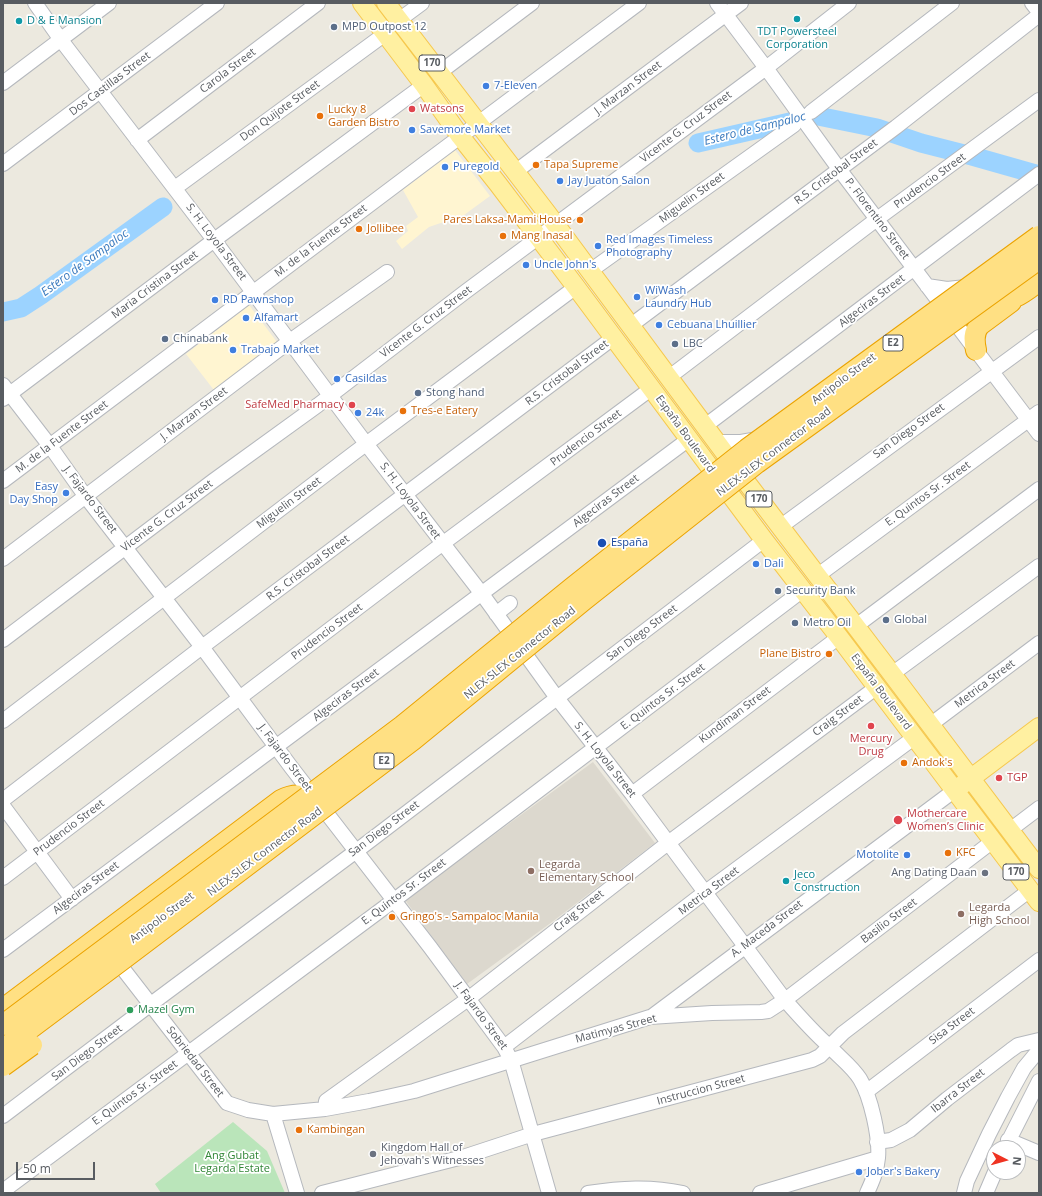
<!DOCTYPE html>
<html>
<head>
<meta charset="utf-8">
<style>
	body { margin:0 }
	#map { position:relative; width:1042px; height:1196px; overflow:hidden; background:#ece9df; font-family:"Open Sans",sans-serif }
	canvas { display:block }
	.frame { position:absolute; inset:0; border:4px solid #585c61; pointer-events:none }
	.north { position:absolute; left:986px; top:1140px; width:40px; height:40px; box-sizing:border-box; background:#fff; border:1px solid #bcbec0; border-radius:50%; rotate:96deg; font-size:11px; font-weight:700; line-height:16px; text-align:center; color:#585c61 }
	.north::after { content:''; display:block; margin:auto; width:14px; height:18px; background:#ef3322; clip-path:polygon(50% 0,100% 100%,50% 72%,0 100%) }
	.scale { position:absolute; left:16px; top:1162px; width:79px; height:18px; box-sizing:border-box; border:2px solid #585c61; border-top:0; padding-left:5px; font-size:12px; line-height:14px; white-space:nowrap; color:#585c61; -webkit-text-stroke:3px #fff; paint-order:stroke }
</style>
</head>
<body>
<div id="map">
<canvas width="1042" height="1196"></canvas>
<div class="frame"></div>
<div class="north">N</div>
<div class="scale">50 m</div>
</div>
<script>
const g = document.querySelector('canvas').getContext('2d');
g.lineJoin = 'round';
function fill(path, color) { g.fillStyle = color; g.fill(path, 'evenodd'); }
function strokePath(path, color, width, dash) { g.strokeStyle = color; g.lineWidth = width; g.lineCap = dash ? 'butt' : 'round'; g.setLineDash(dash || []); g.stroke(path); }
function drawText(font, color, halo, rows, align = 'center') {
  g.font = font + ' "Open Sans",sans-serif'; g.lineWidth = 3.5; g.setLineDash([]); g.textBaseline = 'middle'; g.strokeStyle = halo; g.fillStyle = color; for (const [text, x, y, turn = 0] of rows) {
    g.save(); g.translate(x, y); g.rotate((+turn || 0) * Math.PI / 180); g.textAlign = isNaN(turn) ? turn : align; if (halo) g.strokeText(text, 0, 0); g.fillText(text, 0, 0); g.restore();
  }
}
fill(new Path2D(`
	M455,150L490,196L464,215L429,227L402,249L396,241L408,231L406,226L418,217L403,190Z
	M249,305L280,346L217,394L186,354Z`), '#fff5d1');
fill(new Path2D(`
	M593,762L655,843L552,922L467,984L405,900Z`), '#dcd8ce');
fill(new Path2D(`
	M233,1122L267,1151L285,1193H161L155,1184Z`), '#bae5ba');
strokePath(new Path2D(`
	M698,143L794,121L813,115L877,128L921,143L972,156L1039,175
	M3,312L21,308L41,295L163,207`), '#9cd3ff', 19);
const minor = new Path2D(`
	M35,3L61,40L214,240L367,445L482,594L557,698L632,794L785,1000C799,1016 813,1032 829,1046C839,1057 852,1066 860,1079C871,1097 880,1138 878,1158C877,1171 872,1182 867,1193
	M717,3L766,68L839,169L1039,434
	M1032,3L1039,12
	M399,20L422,3
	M439,73L532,3
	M3,83L109,3
	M811,112L952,3
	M137,140L318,3
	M3,164L217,3
	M515,172L741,3
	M175,188L385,34
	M590,271L794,125
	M927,286L947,289L966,287
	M630,326L896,127L1039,15
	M668,378L877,219L1039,100
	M3,385L50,446L86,497L202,647L291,767L430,947L504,1047L511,1060L549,1193
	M3,399L221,235L424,85
	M705,426L1039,174
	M716,442H741L758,439
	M3,481C215,322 426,161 639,3
	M780,527L1039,337
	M3,559L290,341L387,272
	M817,576L1039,412
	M496,614L510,603
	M856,626L1039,489
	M3,640L213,481L318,405L465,292L766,68L849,3
	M892,674L1039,566
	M3,721L354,453L576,287
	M930,725L1039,643
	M632,794L839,637
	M3,800L202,647L613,338
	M3,806L72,899
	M1010,830L1039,808
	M3,878L434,550L652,388
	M3,950L689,439
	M113,956L227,1103L248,1110L273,1114L297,1193
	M651,1017L955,790
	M504,1047L696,899L915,737
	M866,1092L1039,960
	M325,1109L326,1101L468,999L668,843L877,687
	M273,1114L325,1109L369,1101L414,1091L650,1017L712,1013L761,1012L768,1011L785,1000L993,841
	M3,1116L151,1004L363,846L764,540
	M1008,1140L1039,1153
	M877,1142L891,1140L910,1130L947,1099L1011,1050L1018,1045L1039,1040
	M1005,1148L1039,1081
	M3,1191L393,901L803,590
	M322,1193L463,1157L533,1134L812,1060L820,1056L843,1033L1030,890
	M588,1193C621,1188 650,1186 683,1193
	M760,1193L878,1158
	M964,1193L967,1181L989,1134L1008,1097L1024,1068L1039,1050
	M986,1193L995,1172`);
const major = new Path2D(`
	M362,3L424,85L460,136L498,184L576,287L764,540L839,637L971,812L1039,902
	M386,3L547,213L744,479L892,674L1039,869
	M962,785L1039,727`);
const highway = new Path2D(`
	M972,309C985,302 1001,303 1015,297C1024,293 1031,287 1039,281
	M976,350C974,341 973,332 980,325L1011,302
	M3,1009L281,800C295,793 303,795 317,801`);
strokePath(minor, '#b5b8bd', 16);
strokePath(major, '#f6c84e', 20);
strokePath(highway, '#eba300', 22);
strokePath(minor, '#fff', 14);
strokePath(major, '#fff0a1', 18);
strokePath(highway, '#ffe083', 20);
const highwayBridge = new Path2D(`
	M3,1025L402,726L573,587L747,449L1039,236
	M3,1049L122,960L413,740L584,600L757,463L1039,259
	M3,1066L32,1045`);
strokePath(highwayBridge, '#eba300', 22, []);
strokePath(highwayBridge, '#ffe083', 20);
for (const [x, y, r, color] of [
	[797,19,4,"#0f9aa8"],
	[19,21,4,"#0f9aa8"],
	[334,27,4,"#5c6f8a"],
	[486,86,4,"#3f7fe0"],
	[412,109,4,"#e0444e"],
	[320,116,4,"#e8710a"],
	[412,130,4,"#3f7fe0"],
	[536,165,4,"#e8710a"],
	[445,167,4,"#3f7fe0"],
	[560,181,4,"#3f7fe0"],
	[580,220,4,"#e8710a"],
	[359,229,4,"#e8710a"],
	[503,236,4,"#e8710a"],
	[598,246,4,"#3f7fe0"],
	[526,265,4,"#3f7fe0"],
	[637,297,4,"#3f7fe0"],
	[215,300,4,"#3f7fe0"],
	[246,318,4,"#3f7fe0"],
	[659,325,4,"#3f7fe0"],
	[165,339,4,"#5c6f8a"],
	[675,344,4,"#5c6f8a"],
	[233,350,4,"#3f7fe0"],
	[337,379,4,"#3f7fe0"],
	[418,393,4,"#5c6f8a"],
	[352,405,4,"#e0444e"],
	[403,411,4,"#e8710a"],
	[358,413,4,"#3f7fe0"],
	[66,493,4,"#3f7fe0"],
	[602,543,5,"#1a4fb4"],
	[756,564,4,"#3f7fe0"],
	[778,591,4,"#5c6f8a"],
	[886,620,4,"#5c6f8a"],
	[795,623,4,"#5c6f8a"],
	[829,654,4,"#e8710a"],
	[871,726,4,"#e0444e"],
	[904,763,4,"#e8710a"],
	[999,778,4,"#e0444e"],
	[898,820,5,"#e0444e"],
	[948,853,4,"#e8710a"],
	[907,855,4,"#3f7fe0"],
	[531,871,4,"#8d6e63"],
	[985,873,4,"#6b7280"],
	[786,881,4,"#0f9aa8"],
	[961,914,4,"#8d6e63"],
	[392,917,4,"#e8710a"],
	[130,1010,4,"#2e9e5b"],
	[299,1130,4,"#e8710a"],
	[373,1154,4,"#6b7280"],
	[859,1172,4,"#3f7fe0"]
]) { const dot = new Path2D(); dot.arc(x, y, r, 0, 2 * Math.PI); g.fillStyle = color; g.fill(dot); strokePath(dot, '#fff', 1.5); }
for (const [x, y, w] of [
	[432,63,26],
	[893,343,20],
	[759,499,26],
	[384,761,20],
	[1016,872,26]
]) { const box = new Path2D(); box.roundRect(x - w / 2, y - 8, w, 16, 3); g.fillStyle = '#fff'; g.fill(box); strokePath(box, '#585c61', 1); }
drawText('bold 10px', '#585c61', null, [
	["170",432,63],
	["E2",893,343],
	["170",759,499],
	["E2",384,761],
	["170",1016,872]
]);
drawText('11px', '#0d838f', '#fff', [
	["D & E Mansion",27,21],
	["TDT Powersteel",797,32,"center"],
	["Corporation",797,45,"center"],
	["Jeco",794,875],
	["Construction",794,888]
], 'left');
drawText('11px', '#4e5e75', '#fff', [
	["MPD Outpost 12",342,27],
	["Chinabank",173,339],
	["LBC",683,344],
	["Stong hand",426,393],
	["Security Bank",786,591],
	["Global",894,620],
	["Metro Oil",803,623]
], 'left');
drawText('11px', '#585c61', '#fff', [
	["Carola Street",228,71,-37],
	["Dos Castillas Street",110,84,-37],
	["J. Marzan Street",628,88,-37],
	["Don Quijote Street",280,111,-36],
	["Vicente G. Cruz Street",686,127,-37],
	["R.S. Cristobal Street",836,172,-37],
	["Prudencio Street",930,181,-36],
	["Miguelin Street",692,198,-36],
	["P. Florentino Street",877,219,53],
	["M. de la Fuente Street",321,241,-37],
	["S. H. Loyola Street",216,242,53],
	["Maria Cristina Street",155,285,-37],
	["Algeciras Street",872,301,-37],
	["Vicente G. Cruz Street",426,322,-37],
	["R.S. Cristobal Street",567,373,-37],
	["Antipolo Street",844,379,-37],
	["J. Marzan Street",194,414,-37],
	["San Diego Street",909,431,-36],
	["España Boulevard",685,434,54],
	["M. de la Fuente Street",62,437,-37],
	["Prudencio Street",586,438,-37],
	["NLEX-SLEX Connector Road",774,452,-37],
	["E. Quintos Sr. Street",928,494,-36],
	["J. Fajardo Street",90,500,53],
	["S. H. Loyola Street",410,501,53],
	["Algeciras Street",606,501,-37],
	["Miguelin Street",289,503,-37],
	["Vicente G. Cruz Street",167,516,-37],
	["R.S. Cristobal Street",308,568,-37],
	["Prudencio Street",327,632,-37],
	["San Diego Street",642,633,-37],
	["NLEX-SLEX Connector Road",520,653,-39],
	["Metrica Street",985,684,-37],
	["España Boulevard",881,692,53],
	["Algeciras Street",346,695,-37],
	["E. Quintos Sr. Street",663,697,-37],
	["Kundiman Street",735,715,-37],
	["Craig Street",838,716,-37],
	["J. Fajardo Street",285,758,53],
	["S. H. Loyola Street",605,760,52],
	["Prudencio Street",69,828,-37],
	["San Diego Street",384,829,-37],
	["NLEX-SLEX Connector Road",265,852,-37],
	["Algeciras Street",86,888,-37],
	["Metrica Street",709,891,-37],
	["E. Quintos Sr. Street",404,892,-37],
	["Craig Street",579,911,-38],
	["Antipolo Street",162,918,-37],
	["Basilio Street",889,921,-37],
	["A. Maceda Street",767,929,-37],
	["J. Fajardo Street",481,1016,54],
	["Sisa Street",952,1026,-37],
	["Matimyas Street",616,1029,-15],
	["San Diego Street",87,1053,-37],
	["Sobriedad Street",195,1062,52],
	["Instruccion Street",701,1090,-15],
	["Ibarra Street",958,1091,-38],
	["E. Quintos Sr. Street",135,1093,-36]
]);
drawText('11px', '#366cbe', '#fff', [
	["7-Eleven",494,86],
	["Savemore Market",420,130],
	["Puregold",453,167],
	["Jay Juaton Salon",568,181],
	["Red Images Timeless",606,240],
	["Photography",606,253],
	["Uncle John's",534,265],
	["WiWash",645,291],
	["Laundry Hub",645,304],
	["RD Pawnshop",223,300],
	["Alfamart",254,318],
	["Cebuana Lhuillier",667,325],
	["Trabajo Market",241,350],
	["Casildas",345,379],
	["24k",366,413],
	["Easy",58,487,"right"],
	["Day Shop",58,500,"right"],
	["Dali",764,564],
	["Motolite",899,855,"right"],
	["Jober's Bakery",867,1172]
], 'left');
drawText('11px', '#be3a42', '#fff', [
	["Watsons",420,109],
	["SafeMed Pharmacy",344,405,"right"],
	["Mercury",871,739,"center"],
	["Drug",871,752,"center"],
	["TGP",1007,778],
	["Mothercare",907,814],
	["Women’s Clinic",907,827]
], 'left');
drawText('11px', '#c56008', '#fff', [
	["Lucky 8",328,110],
	["Garden Bistro",328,123],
	["Tapa Supreme",544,165],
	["Pares Laksa-Mami House",572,220,"right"],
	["Jollibee",367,229],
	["Mang Inasal",511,236],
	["Tres-e Eatery",411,411],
	["Plane Bistro",821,654,"right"],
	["Andok's",912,763],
	["KFC",956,853],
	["Gringo's - Sampaloc Manila",400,917],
	["Kambingan",307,1130]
], 'left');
drawText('11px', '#164399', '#fff', [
	["España",611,543]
], 'left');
drawText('11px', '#785e54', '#fff', [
	["Legarda",539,865],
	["Elementary School",539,878],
	["Legarda",969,908],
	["High School",969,921]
], 'left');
drawText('11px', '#5b616d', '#fff', [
	["Ang Dating Daan",977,873],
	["Kingdom Hall of",381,1148,"left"],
	["Jehovah's Witnesses",381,1161,"left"]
], 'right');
drawText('11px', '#27864d', '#fff', [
	["Mazel Gym",138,1010]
], 'left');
drawText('11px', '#318636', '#fff', [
	["Ang Gubat",232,1156],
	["Legarda Estate",232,1169]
]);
drawText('italic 12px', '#3979bd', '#fff', [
	["Estero de Sampaloc",755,129,-14],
	["Estero de Sampaloc",85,263,-36]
]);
</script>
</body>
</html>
